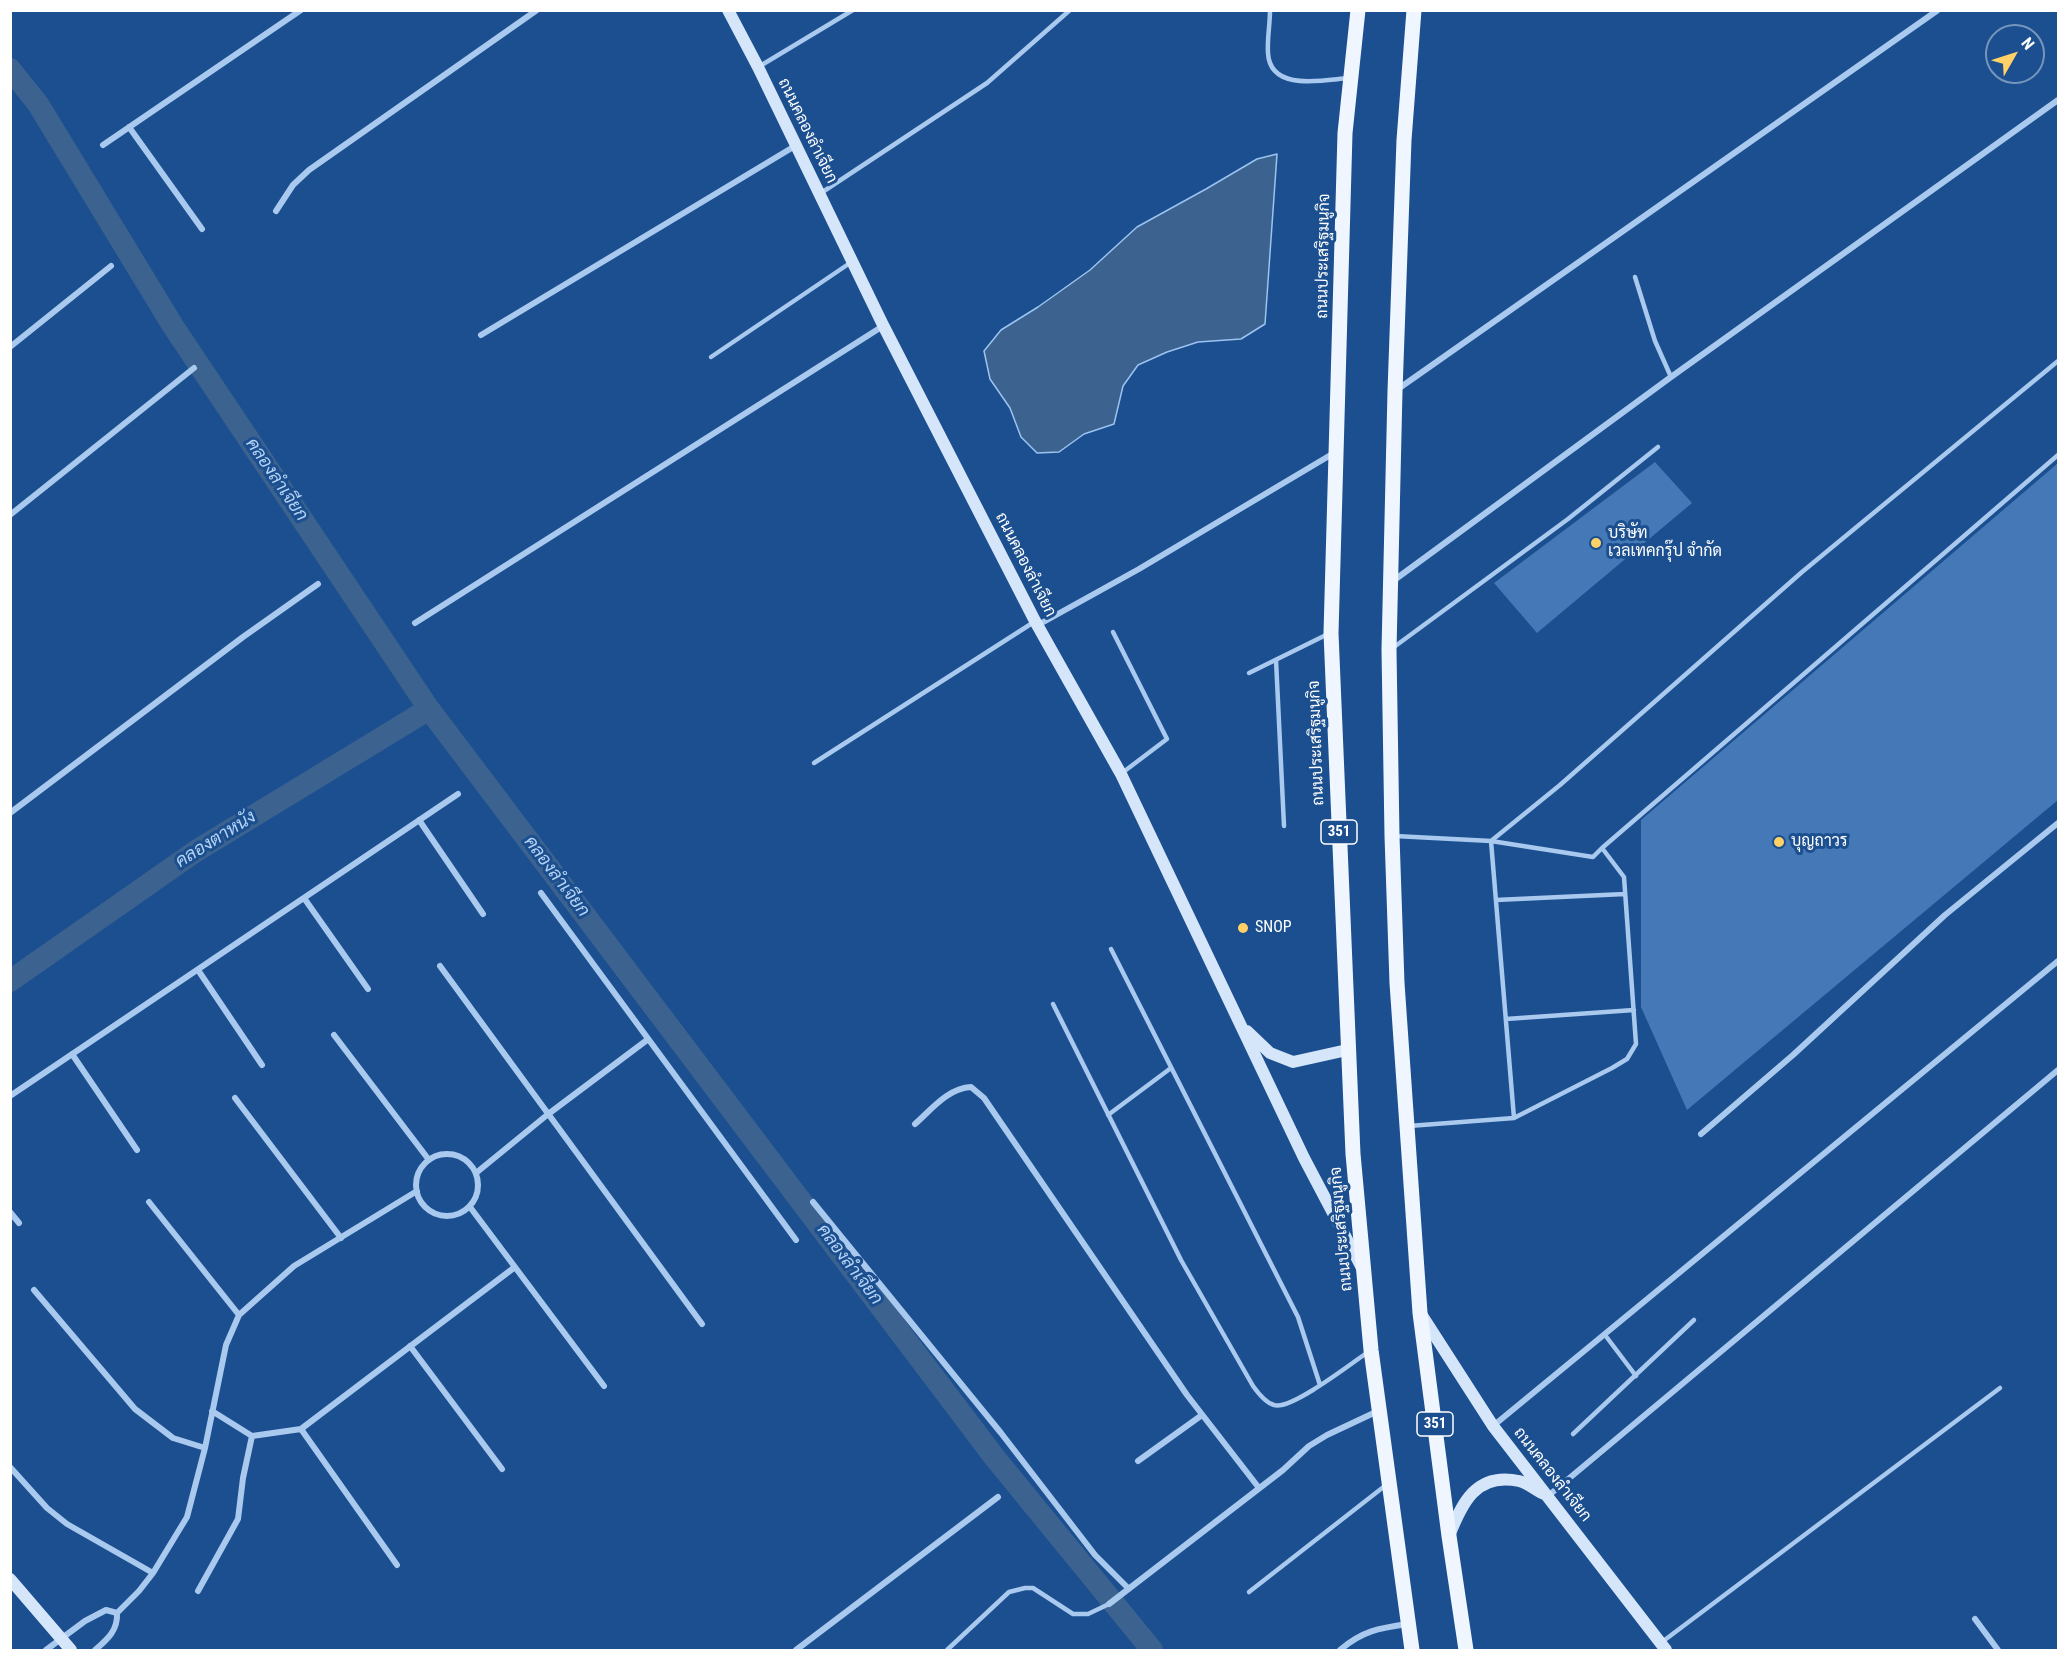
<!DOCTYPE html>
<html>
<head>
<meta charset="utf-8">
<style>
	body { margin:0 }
	#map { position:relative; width:2069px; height:1661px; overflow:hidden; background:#1b4f8f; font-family:"Roboto Condensed",sans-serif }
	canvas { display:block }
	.frame { position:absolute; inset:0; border:12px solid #fff; pointer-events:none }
	.north { position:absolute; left:1985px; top:24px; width:60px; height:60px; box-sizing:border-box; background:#1b4f8f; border:2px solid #7695bc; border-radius:50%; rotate:51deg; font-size:16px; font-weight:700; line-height:24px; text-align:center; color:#fff }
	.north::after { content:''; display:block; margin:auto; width:21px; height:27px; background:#ffd166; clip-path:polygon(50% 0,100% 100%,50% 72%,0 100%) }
</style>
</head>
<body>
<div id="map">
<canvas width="2069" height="1661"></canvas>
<div class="frame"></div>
<div class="north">N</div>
</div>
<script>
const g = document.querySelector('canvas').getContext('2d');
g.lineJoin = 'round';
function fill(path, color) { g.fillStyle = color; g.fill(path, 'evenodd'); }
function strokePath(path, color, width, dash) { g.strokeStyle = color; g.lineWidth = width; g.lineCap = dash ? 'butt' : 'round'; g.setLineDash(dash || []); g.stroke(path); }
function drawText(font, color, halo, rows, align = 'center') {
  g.font = font + ' "Roboto Condensed",Sarabun,sans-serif'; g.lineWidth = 6; g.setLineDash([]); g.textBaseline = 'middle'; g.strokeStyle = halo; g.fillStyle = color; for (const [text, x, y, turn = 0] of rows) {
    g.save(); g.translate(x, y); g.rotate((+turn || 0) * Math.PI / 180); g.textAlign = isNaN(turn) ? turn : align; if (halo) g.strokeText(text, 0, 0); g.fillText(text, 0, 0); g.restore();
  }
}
const water = new Path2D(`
	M1277,154L1265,324L1241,339L1198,342L1167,352L1138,365L1123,386L1114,424L1084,434L1059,452L1037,453L1021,437L1010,408L990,379L984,351L1001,330L1038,307L1090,270L1137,227L1206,189L1257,159Z`);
fill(water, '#3c6290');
strokePath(water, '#9cc4f0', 1.5);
strokePath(new Path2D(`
	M10,69L38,104L173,326L429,709L995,1458L1152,1650
	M10,981L196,851L429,709`), '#3c6290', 22);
fill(new Path2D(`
	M1655,462L1692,503L1537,633L1494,583Z
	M2058,463V800L1687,1110L1641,1007V820Z`), '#4478b7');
strokePath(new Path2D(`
	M1270,10C1270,25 1267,39 1268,53C1270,92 1323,80 1348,78
	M760,66L853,10
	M821,193L987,83L1070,10
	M1635,277L1655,341L1671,377
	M711,357L850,263
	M1113,632L1167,739L1122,773
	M1394,647L1568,519L1658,447
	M1276,660L1284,826
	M1249,673L1328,634
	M814,763L1034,622
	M1395,836L1491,841L1593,857L1602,848L1624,877L1636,1044L1627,1059L1612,1068L1514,1118L1409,1126
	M1602,848L2058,455
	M1496,900L1625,894
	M1111,949L1298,1317L1320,1385
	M1053,1004L1181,1260L1253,1386C1258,1393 1266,1403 1274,1405C1290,1411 1352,1363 1368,1352
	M1506,1019L1634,1010
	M1108,1115L1171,1068
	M1514,1118L1491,841L1560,785L1802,572L2058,361
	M1605,1335L1636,1376
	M1573,1434L1694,1320
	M1249,1592L1386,1485
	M1662,1642L2000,1388
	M947,1650L1009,1592L1025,1588H1033L1073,1614H1088L1109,1604`), '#a9c9ee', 4.5);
strokePath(new Path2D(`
	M129,127L202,229
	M103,145L301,10
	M276,211L293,185L309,170L537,10
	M481,335L795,146
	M10,347L111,266
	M1398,389L1938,10
	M10,515L194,368
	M1393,581L1671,377L2058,100
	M415,623L883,326
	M1038,625L1139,569L1334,453
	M10,813L243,637L318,584
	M419,820L483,914
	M541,893L796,1240
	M304,898L368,989
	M440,966L702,1324
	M198,970L262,1065
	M334,1035L429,1160
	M72,1054L137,1150
	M10,1096L458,794
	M235,1098L341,1238
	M915,1124C931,1110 948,1088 971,1087L984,1098L1187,1395L1259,1488
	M1701,1134L1793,1055L1945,915L2058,823
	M416 1185a31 31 0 1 1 62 0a31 31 0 1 1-62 0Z
	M476,1173L547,1115L647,1040
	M149,1202L239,1315
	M813,1202L1001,1433L1095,1555L1129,1589
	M470,1207L604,1386
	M10,1212L19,1223
	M34,1290L135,1409L173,1438L205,1448
	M410,1346L502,1469
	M212,1411L252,1436L301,1429L515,1267
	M1493,1426L2058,961
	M301,1429L397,1565
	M1138,1461L1202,1415
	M10,1467L47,1508L67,1524L153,1573
	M1548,1496L2058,1070
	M198,1591L238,1519L243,1478L252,1436
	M1109,1604L1283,1470L1309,1446L1327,1435L1378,1411
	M1975,1619L1998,1650
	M46,1650L85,1621L106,1610L117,1613
	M95,1650C108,1639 118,1630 117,1613L139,1591L153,1573L187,1517L205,1448L226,1345L239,1315L294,1266L417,1191
	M796,1650L998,1497
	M1340,1650C1362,1631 1379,1628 1408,1624`), '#a9c9ee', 6);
strokePath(new Path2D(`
	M728,10L758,67L883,325L1035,621L1121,774L1304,1158L1362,1268
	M1247,1031L1270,1053L1293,1062L1347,1050
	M1421,1314L1493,1426L1666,1650
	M1449,1536C1462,1503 1476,1472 1519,1481C1527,1483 1536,1490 1544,1494
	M10,1579L71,1650`), '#d6e6fa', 12);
strokePath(new Path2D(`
	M1358,10L1345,133L1331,633L1353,1154L1371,1350L1412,1650
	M1414,10L1404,140L1395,391L1389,650L1392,836L1397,983L1420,1313L1449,1536L1466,1650`), '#f0f6ff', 15);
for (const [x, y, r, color] of [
	[1596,543,6,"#ffd166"],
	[1779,842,6,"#ffd166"],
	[1243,928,6,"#ffd166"]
]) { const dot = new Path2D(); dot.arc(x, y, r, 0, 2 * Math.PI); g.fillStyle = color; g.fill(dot); strokePath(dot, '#1b4f8f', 2); }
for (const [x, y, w] of [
	[1339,832,36],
	[1435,1424,36]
]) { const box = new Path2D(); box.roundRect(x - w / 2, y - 12, w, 24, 4.5); g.fillStyle = '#1b4f8f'; g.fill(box); strokePath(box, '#fff', 1.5); }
drawText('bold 15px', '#fff', null, [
	["351",1339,832],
	["351",1435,1424]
]);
drawText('16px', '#fff', '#1b4f8f', [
	["ถนนคลองลำเจียก",807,131,64],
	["ถนนประเสริฐมนูกิจ",1324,256,-89],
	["ถนนคลองลำเจียก",1025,565,63],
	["ถนนประเสริฐมนูกิจ",1317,743,-92],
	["ถนนประเสริฐมนูกิจ",1342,1229,-95],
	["ถนนคลองลำเจียก",1552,1475,52]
]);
drawText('16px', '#fff', '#1b4f8f', [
	["บริษัท",1608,534],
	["เวลเทคกรุ๊ป จำกัด",1608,552],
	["บุญถาวร",1791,842],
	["SNOP",1255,928]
], 'left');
drawText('italic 18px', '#b5d3f5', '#1b4f8f', [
	["คลองลำเจียก",276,480,56],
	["คลองตาหนัง",216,840,-32],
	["คลองลำเจียก",556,877,53],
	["คลองลำเจียก",849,1265,53]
]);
</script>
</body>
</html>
